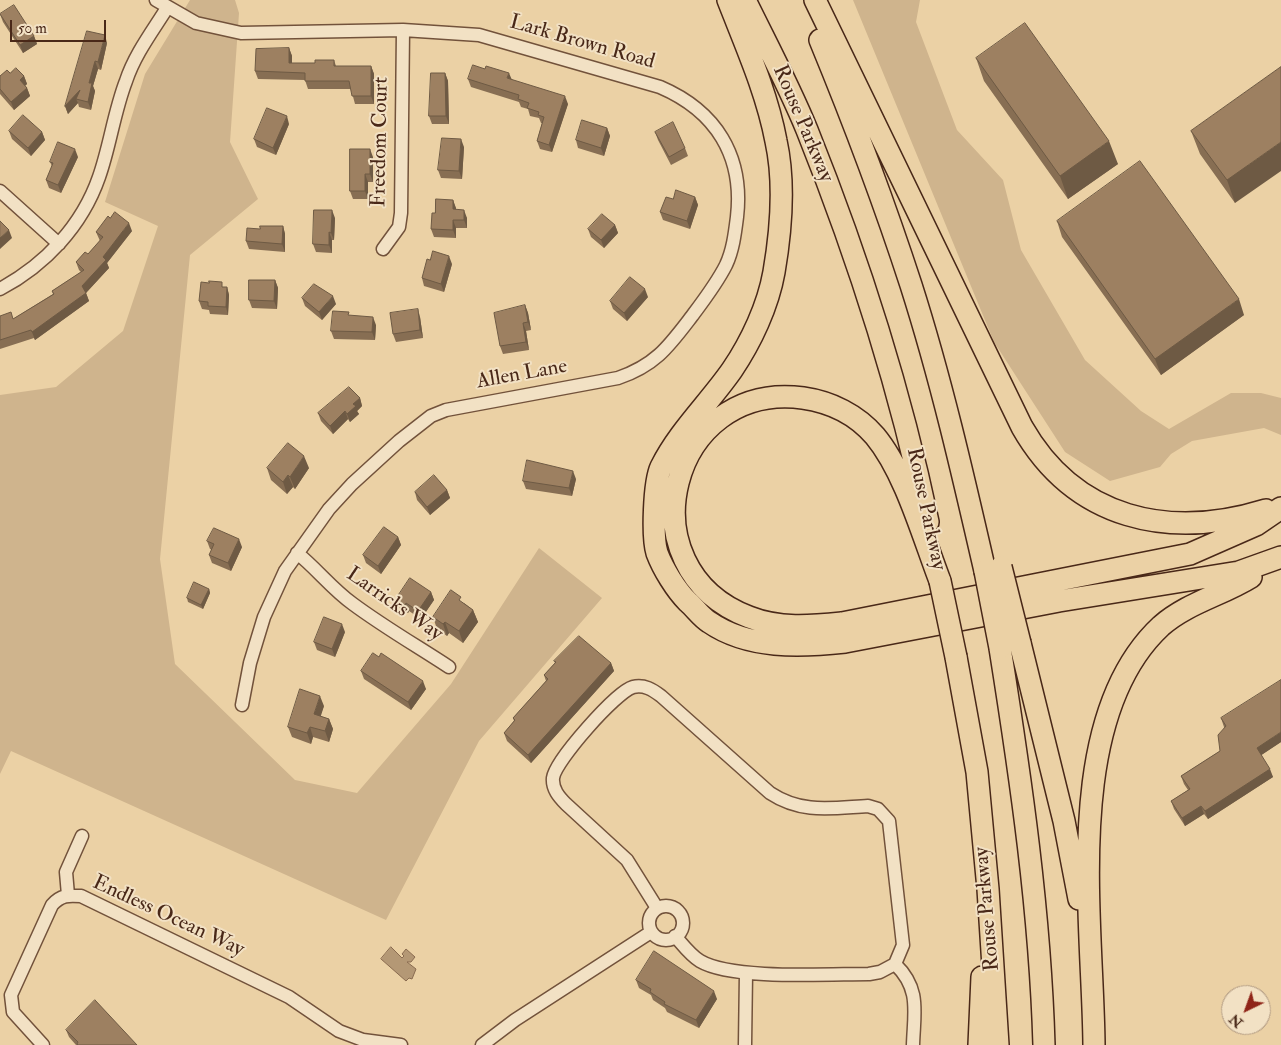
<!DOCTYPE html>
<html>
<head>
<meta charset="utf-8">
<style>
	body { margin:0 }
	#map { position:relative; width:1281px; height:1045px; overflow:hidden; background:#ebd1a5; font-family:"IM FELL Double Pica",serif }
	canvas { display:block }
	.north { position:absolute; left:1221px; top:985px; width:50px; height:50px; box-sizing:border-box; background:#f2e1c4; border:1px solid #ae977f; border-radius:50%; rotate:222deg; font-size:14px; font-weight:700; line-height:20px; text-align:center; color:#492818 }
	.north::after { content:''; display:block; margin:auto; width:18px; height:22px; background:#8f2418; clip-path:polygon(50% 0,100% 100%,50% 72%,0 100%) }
	.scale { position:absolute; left:10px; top:20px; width:96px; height:22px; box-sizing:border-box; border:2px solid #492818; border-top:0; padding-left:6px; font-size:15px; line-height:18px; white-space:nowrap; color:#492818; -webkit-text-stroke:4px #f2e1c4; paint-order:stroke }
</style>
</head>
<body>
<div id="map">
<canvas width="1281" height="1045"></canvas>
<div class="north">N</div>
<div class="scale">50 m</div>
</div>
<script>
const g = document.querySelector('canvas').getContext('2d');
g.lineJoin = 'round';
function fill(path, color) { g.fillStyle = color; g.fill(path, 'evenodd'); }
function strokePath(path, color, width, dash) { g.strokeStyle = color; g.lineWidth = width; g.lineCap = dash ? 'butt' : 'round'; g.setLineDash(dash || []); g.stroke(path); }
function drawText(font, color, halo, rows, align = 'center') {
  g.font = font + ' "IM FELL Double Pica",serif'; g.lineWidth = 4; g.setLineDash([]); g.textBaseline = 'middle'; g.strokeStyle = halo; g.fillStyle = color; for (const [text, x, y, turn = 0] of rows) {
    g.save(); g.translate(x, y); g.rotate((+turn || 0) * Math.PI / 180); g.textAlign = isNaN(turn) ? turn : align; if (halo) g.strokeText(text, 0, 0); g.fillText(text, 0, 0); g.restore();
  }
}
fill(new Path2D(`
	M190,0H235L239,13L230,142L258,199L190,255L160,559L175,664L295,780L357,793L451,684L539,548L602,598L479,741L386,920L11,751L0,774V395L56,387L123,331L158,226L105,202L145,74Z
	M853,0H920L916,22L957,130L1003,180L1021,250L1085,360L1141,411L1169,429L1231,393H1261L1281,398V435L1264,428L1192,441L1171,454L1160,467L1110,481L1065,452L994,342Z`), '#cfb48d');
const water = new Path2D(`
	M391,947L402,958L404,956L402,954L406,949L415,957L411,962H407L416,969L412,979L409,978L406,981L381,959Z`);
fill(water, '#b49875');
strokePath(water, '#896b50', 1);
const street = new Path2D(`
	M156,0L196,23L241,33L403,30L479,35L660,87C716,111 744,156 737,217C735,233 733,250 726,265C717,283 704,300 692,316C669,346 656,365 618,378L446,410L431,416L399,441L352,484L329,509L285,571L264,617L250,663L242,705
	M0,191L59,244
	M383,249L399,227L401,213L403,30
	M0,289C45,265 82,226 99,177C110,146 114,112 126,81C135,54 152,32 167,8
	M297,553C317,569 332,589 353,604C384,627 417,646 449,667
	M68,895L66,872L82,836
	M649 923a17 17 0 1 1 34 0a17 17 0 1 1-34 0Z
	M657,908L627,860L566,804C559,797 552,789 553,778C555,761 616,692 633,687C644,684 653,690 661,696L770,793C802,814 831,808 868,806L878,809L889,821L903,945L895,964L880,972L869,974C828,974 732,980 700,961C690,955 683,945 675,936
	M895,964C921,989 914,1012 913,1045
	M43,1045L13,1012L11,995L52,905C61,895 68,895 81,896L289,997L339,1031L363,1040L401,1045
	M482,1045L515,1020L651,932
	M745,1045L746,973`);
const primary = new Path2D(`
	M728,0C746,46 767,93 776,141C785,182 781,231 774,272C768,306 751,342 732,370C709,403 679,431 661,467C654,482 652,537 657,553C663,569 676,590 688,602C695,608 701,617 709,622C748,649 800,647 845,642L1059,601L1239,572L1281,557
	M745,0C766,43 789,86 807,130C858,257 900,388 928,522
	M815,0L1022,427C1075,520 1169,540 1266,510
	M820,40C853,120 884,202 911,285C941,379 963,475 985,571
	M940,581C923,537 905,472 875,436C857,415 831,402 803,398C670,380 621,568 749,617C779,629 811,626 842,623L1190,554L1256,525L1281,508
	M1020,643L1064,821L1079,899
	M1000,648C1021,780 1040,911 1044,1045
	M956,657L977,772L988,889L998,1045
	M979,1045L982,977
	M1094,1045C1093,921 1061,719 1161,626C1187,603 1222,595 1251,577`);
strokePath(street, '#72523b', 15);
strokePath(primary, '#492818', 24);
strokePath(street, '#f2e1c4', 12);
strokePath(primary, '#ebd1a5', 21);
const primaryBridge = new Path2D(`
	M1001,567L1020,643
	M985,571L1000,648
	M940,581L956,657`);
strokePath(primaryBridge, '#492818', 24, []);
strokePath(primaryBridge, '#ebd1a5', 21);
fill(new Path2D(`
	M0,14L34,36L37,44L23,53L3,22Z
	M107,43L101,70L98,69L93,86L95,91L91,110L79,107L78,103L68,114L65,106Z
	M289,48L292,56V63H315L334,60L336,66H371L374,74V104H355L351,89H308L305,80L258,79L255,71Z
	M976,58L1118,164L1068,199L984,81Z
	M1281,67L1235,203L1200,154L1191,131Z
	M10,73L24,76L27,84L25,86L27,88L30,96L14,110L0,94V76Z
	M445,73L448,81L449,124H432L429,116Z
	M468,79H511L568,104L552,152L540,149L537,141L542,123H541L539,118L530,116L528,109L521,107L519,102L471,87Z
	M289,124L276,155L257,147L254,139Z
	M607,128L610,136L604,156L578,148L576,140Z
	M9,131L42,132L45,140L31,156L12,139Z
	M655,132L685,148L688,156L671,165L658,140Z
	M464,147L462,179L441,178L438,170Z
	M78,157L61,193L49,188L46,180L52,166L50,162Z
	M373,157V182H368V199H353L350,191Z
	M695,197L698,205L690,229L663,220L660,212Z
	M453,200L456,209L467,218V228H456V238L434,237L431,229L435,213Z
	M335,218L334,240H332V253L316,252L313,244Z
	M1057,221L1244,315L1161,375L1062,237Z
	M615,225L618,233L604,248L591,237L588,229Z
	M283,226L285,234V252L249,249L246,241L260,229Z
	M132,231L107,263L109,268L86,293L89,301L35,340L34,338L0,349V316L13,319L53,294L52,291L81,272L79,270L76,262L88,254L100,241L96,232Z
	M452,264L444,292L424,286L422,278Z
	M275,280L278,288L277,309L252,308L249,300Z
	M224,287H227L229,295L228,315L210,314L209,310L202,309L199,301Z
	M648,297L627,321L613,309L610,301Z
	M302,298L336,304L322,320L305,306Z
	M525,305L528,313L531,330L526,331L529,350L503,354L500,346Z
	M420,317L423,338L396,342L393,334Z
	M376,325L375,340L334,339L331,331Z
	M360,398L362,406L357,411L359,414L350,422L348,419L333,434L321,421L318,413Z
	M267,468H309L295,489L293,487L287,494L271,480Z
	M576,479L572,496L526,489L523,481Z
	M447,490L450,498L430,515L417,500L415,492Z
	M398,537L401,545L381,574L366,563L363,555Z
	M207,541L242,547L231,571L212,563L209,555L212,550L210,549Z
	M209,589L210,593L203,609L188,602L187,598Z
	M431,592L434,600L421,619L409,611L408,613L399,607L396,599Z
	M464,603L473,610L478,622L463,643L449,633L447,636L437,629L433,617Z
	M345,632L335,657L317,650L314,642Z
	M379,657L426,689L411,710L364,679L361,671Z
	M554,661L611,663L614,671L531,763L507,741L504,733L514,721L513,718L546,681L544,675L555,663Z
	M324,706L320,716L329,719L333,729L329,742L313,737L311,744L292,737L288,727Z
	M1221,718L1281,742L1261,755L1273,777L1208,819L1204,814L1185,826L1174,809L1171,801L1188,790L1184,784L1181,776L1220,751L1224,727Z
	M636,980L717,999L699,1028L667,1012L665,1008L653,1000L651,995L639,988Z
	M66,1030L137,1045H76L69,1037Z`), '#876e53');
fill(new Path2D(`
	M105,35L107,43L101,70L98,62Z
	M34,36L37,44L23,53L20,45Z
	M289,48L292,56V71L289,63Z
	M95,61L98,69L93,86L95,91L91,110L88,102L89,83Z
	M371,66L374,74V104L371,96Z
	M445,73L448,81L449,124L446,116Z
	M509,73L512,80L507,78Z
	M24,76L27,84L22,88L20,80Z
	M27,88L30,96L14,110L11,102Z
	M80,90L76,99L78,103L68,114L65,106Z
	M565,96L568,104L552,152L549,145Z
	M287,116L289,124L276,155L273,148Z
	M607,128L610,136L604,156L601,148Z
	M42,132L45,140L31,156L28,148Z
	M461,139L464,147L462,179L459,171Z
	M1109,141L1118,164L1068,199L1060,176Z
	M1281,142V171L1235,203L1227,180Z
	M75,149L78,157L61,193L58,185Z
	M370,149L373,157V182L370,174Z
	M365,174L368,182V199L365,191Z
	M695,197L698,205L690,229L687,221Z
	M453,200L456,208V217L453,209Z
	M332,210L335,218L334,240L331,233Z
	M464,210L467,218V228L464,220Z
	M453,220L456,228V238L453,230Z
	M129,223L132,231L107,263L109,268L85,294L82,286L103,257Z
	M615,225L618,233L604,248L601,240Z
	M283,226L285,234V252L282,244Z
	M9,230L12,238L0,249V238Z
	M329,232L332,240V253L329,245Z
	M449,256L452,264L444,292L441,284Z
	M275,280L278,288L277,309L274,301Z
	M227,287L229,295L228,315L226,307Z
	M645,289L648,297L627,321L624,313Z
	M86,293L89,301L35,340L32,332Z
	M333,296L336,304L322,320L319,312Z
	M1239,299L1244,315L1161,375L1155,359Z
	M525,305L528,313L531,330L528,322Z
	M418,309L420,317L423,338L420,330Z
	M373,317L376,325L375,340L372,332Z
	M523,323L526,331L529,350L526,342Z
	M360,398L362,406L357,411L359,414L350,422L347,414L353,404Z
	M345,411L348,419L333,434L330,426Z
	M304,456L309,468L295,489L290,477Z
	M573,471L576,479L572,496L569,488Z
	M288,475L293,487L287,494L283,482Z
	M447,490L450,498L430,515L427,507Z
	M398,537L401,545L381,574L378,566Z
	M239,539L242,547L231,571L228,563Z
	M209,589L210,593L203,609L201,605Z
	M431,592L434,600L421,619L418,611Z
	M406,603L409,611L408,613L405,605Z
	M473,610L478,622L463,643L459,631Z
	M445,622L449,633L447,636L443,624Z
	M342,624L345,632L335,657L332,649Z
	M611,663L614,671L531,763L528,755Z
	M423,681L426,689L411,710L408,702Z
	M320,696L324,706L318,725L314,714Z
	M329,719L333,729L329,742L325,731Z
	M310,727L313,737L311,744L307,733Z
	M1281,732V742L1260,756L1257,748Z
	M1270,769L1273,777L1208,819L1205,811Z
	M1201,806L1204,814L1185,826L1182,818Z
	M714,991L717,999L699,1028L696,1020Z`), '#6e5a44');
const building = new Path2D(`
	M14,5L34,36L20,45L0,14Z
	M1025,23L1109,141L1060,176L976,58Z
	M87,31L105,35L98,62L95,61L89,83H92L88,102L76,99L80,90L65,106Z
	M289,48V63H315V60H334V66H371V96H352L349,81H305V73L255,71L256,49Z
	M473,65L485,69L486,66L509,73L507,78L565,96L549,145L537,141L544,117L538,115L539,112L527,108L529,103L518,99L519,95L468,79Z
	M1281,67V142L1227,180L1191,131Z
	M16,68L24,76L20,80L27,88L11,102L0,89V76L7,70L10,73Z
	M431,73H445L446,116H429Z
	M267,108L287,116L273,148L254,139Z
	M23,115L42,132L28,148L9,131Z
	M582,120L607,128L601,148L576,140Z
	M673,122L685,148L669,157L655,132Z
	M442,138L461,139L459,171L438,170Z
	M58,142L75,149L58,185L46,180L53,163L50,162Z
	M350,149H370V174H365V191H350Z
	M1140,161L1239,299L1155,359L1057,221Z
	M676,190L695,197L687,221L660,212L666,197L673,199Z
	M436,199L453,200V209L464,210V220H453V230L431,229L432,213H435Z
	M314,210H332L331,233L329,232V245L313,244Z
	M115,212L129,223L103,257L106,260L82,286L86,293L32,332L31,330L0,340V316L11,312L13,319L54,294L52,291L84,270L76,262L85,252L88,254L103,237L96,232L108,216L110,218Z
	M602,214L615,225L601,240L588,229Z
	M0,221L9,230L0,238Z
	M260,226H283L282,244L246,241L247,228L260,229Z
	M433,251L449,256L441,284L422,278L427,259L430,260Z
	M630,277L645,289L624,313L610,301Z
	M249,280H275L274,301L249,300Z
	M209,281L222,282V287H227L226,307L208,306V302L199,301L201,282L209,283Z
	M314,284L333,296L319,312L302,298Z
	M525,305L528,322L523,323L526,342L500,346L494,313Z
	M418,309L420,330L393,334L390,313Z
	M333,311L349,312L348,315L373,317L372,332L331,331Z
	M349,387L360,398L353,404L356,406L347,414L345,411L330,426L318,413Z
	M288,443L304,456L290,477L288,475L283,482L267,468Z
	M527,460L573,471L569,488L523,481Z
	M434,475L447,490L427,507L415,492Z
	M384,527L398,537L378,566L363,555Z
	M214,528L239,539L228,563L209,555L214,544L207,541Z
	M410,578L431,592L418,611L406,603L405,605L396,599Z
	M194,582L209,589L201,605L187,598Z
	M451,590L461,597L459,600L473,610L459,631L445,622L443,624L433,617Z
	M324,617L342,624L332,649L314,642Z
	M579,636L611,663L528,755L504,733L515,720L513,718L548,679L544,675L556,662L554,661Z
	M373,653L379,657L381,653L423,681L408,702L361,671Z
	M1281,680V732L1257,748L1270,769L1205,811L1201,806L1182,818L1171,801L1190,789L1181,776L1220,751L1218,735L1226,726L1221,718Z
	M300,689L320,696L314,714L329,719L325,731L310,727L307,733L288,727Z
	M654,951L714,991L696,1020L664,1004L665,1002L650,992L651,989L636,980Z
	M95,1000L137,1045H78L77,1044L78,1042L66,1030Z`);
fill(building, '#9d8061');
strokePath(building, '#6e5a44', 1);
drawText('21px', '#492818', '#f2e1c4', [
	["Lark Brown Road",582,43,16],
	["Rouse Parkway",802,124,67],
	["Freedom Court",381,142,-89],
	["Allen Lane",522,375,-10],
	["Rouse Parkway",925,509,78],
	["Larricks Way",394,605,35],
	["Rouse Parkway",988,909,-95],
	["Endless Ocean Way",168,917,25]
]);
</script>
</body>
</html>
